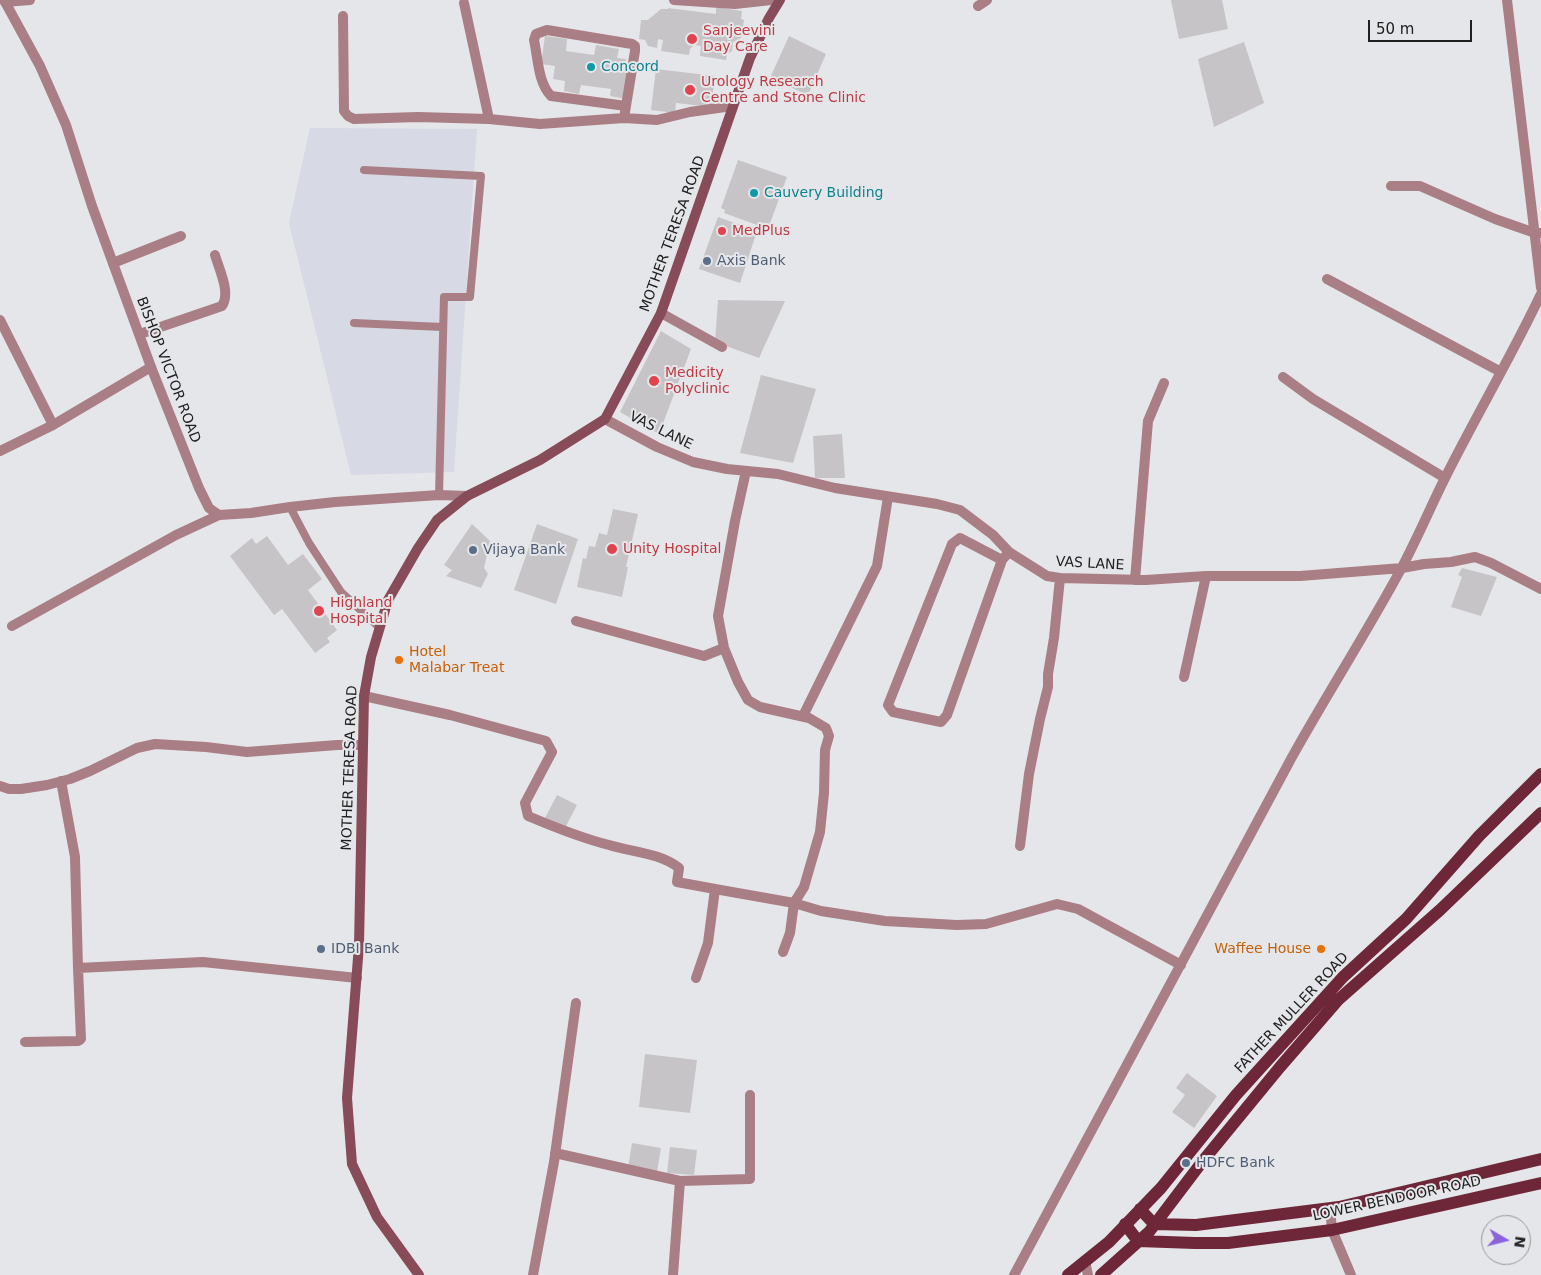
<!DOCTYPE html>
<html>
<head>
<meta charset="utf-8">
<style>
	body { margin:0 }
	#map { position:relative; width:1541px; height:1275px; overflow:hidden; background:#e5e6e9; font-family:"DejaVu Sans",sans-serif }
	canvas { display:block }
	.north { position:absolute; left:1481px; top:1215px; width:50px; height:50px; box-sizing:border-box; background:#e5e6e9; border:1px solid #969799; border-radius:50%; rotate:98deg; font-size:14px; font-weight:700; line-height:20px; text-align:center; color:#202021 }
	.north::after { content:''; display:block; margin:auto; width:18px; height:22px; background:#8b62dd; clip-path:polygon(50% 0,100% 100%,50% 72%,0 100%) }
	.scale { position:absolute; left:1368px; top:20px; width:104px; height:22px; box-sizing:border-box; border:2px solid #202021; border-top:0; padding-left:6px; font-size:15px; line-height:18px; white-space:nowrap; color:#202021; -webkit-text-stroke:4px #e5e6e9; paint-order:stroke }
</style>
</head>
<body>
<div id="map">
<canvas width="1541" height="1275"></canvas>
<div class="north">N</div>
<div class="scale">50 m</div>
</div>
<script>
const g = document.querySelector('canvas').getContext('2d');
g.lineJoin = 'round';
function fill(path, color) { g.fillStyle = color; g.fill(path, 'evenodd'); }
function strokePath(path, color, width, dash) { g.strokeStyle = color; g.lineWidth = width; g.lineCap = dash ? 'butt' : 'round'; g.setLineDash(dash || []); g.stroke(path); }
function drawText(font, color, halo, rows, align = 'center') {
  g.font = font + ' "DejaVu Sans",sans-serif'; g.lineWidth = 4; g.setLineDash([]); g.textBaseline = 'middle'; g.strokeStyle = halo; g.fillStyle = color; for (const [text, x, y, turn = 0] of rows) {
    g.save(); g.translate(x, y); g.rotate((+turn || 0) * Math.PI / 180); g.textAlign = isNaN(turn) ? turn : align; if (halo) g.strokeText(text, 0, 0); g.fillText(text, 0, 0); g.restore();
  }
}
fill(new Path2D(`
	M310,128L477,129L454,472L351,475L289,223Z`), '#d7d9e4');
fill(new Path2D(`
	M1171,0H1222L1228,29L1179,39Z
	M716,7L742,11L741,19L744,20L741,38L733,42L732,51L727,54L726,60L700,56L701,46L694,45L690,49L689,55L661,51L663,40L658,39L657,48L648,46L645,40L639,39L641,20H648L661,9H668V8L716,14Z
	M545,36L567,39L566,51L594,55L596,45L619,49L617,58L626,59L625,66L630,67L626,99L610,96L611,89L581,85L579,94L564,91L565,81L553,79L555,66L541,64Z
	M789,36L826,54L808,95L770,78Z
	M1244,42L1264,103L1214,127L1198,59Z
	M656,69L715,76L711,107L676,103L675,113L651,110Z
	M738,160L787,177L768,229L724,213L725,210L721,208Z
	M718,217L757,231L740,283L699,269Z
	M718,300L785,301L759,358L715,342Z
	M661,331L691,349L659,434L620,412Z
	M761,375L816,389L793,463L740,453Z
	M842,434L845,478H815L813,436Z
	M613,509L638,514L626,567H628L622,597L577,587L583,558L586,559L589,546L595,547L599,533L607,535Z
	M472,524L490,541L484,568L488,574L481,588L446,576L452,570L444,565Z
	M537,524L578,539L556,604L514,590Z
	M267,536L288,565L303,554L322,579L308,590L337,630L327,638L330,642L315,653L282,609L274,615L230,556L252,538L256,544Z
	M1462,568L1497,577L1481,616L1451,607L1462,577L1458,575Z
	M557,795L577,805L565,828L545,818Z
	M645,1054L697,1060L690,1113L639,1107Z
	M1187,1073L1217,1096L1194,1128L1172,1112L1185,1095L1176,1088Z
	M632,1143L661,1148L657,1172L628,1168Z
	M670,1147L697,1150L694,1175L667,1173Z`), '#c7c4c7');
strokePath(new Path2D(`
	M364,170L481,176L470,297H444L439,495
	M354,323L442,327
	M290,507L309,543L341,592L380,628`), '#a97e85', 8);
strokePath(new Path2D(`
	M674,0L735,4L771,0
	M1507,0L1541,288
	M5,2L30,0
	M464,3L489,119
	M978,6L987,0
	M343,16L344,111L348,116L354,119L418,117L489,119L540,124L624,118L657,120L690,112L732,106
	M624,118L635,51V46L632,44L547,30L536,34L534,40C538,58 538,83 551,96L626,106
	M1391,186H1420L1495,219L1535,233H1540
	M113,263L181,236
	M1327,279L1501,372
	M661,313L722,347
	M0,320L53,425
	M140,334L222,306C231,293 219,269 215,255
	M1283,377L1313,399L1445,478
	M605,419L657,447L693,462L727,469L778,474L835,488L937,504L960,510L993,535L1009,552L1047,576L1060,578L1146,580L1206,576H1300L1402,568L1424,564L1451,562L1475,557L1491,563L1541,589
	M0,451L53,425L151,367
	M746,471L735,521L718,616L724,648L738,682L748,700L760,707L809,718L826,728L829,736L825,750L824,793L820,832L804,887L794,903L790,933L783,952
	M1002,560L960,538L952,544L888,705L893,712L941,722L947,715L1002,560L1009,552
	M1135,580L1148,421L1164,383
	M576,621L704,656L724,648
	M12,626L176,535L219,515
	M1184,677L1206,576
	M364,696L450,715L546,741L552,752L525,803L528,816C554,827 581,838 609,845C632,852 660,853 679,868L677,882L715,889
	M803,716L877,566L888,497
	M61,781L75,857L78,968L203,962L357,978
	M0,786L9,789H21L47,785L70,779L90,771L137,748L155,744L206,747L247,752L337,745H363
	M1020,846L1029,774L1040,719L1048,687V674L1054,638L1060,578
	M696,978L708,943L715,889L794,903L821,911L885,921L957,925L986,924L1057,904L1078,909L1181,965
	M25,1042L78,1041L81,1039L78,968
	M555,1153L680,1181L750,1179V1095
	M1085,1261L1088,1275
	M533,1275L554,1162L576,1003
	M673,1275L680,1181
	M1014,1275C1108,1103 1198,929 1292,757C1327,694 1367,632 1401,569C1417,539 1430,508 1445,478C1476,416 1511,357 1541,294`), '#a97e85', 10);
strokePath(new Path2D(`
	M4,0L40,66L66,125L92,206L151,367L199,488L209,508L219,515L251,513L290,507L335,502L439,495L467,496
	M1330,1208L1332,1230L1351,1275`), '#a97e85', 10);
strokePath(new Path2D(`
	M419,1275L377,1217L352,1164L347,1098L359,945L364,696L371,657L388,600L418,548L437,520L467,496L540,460L605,419L661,313L750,58L769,18L780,0`), '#874c58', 10);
strokePath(new Path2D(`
	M1140,1209L1154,1224L1196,1225L1339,1207L1541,1159
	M1125,1224L1138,1241L1195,1243H1228L1332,1230L1541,1183
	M1068,1275L1109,1242L1161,1188L1236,1095L1343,977L1406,919L1479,836L1541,774
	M1101,1275L1149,1232L1202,1162L1280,1067L1338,1000L1440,910L1541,813`), '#6d2739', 12);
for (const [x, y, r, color] of [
	[692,39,6,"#e0444e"],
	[591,67,5,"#0f9aa8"],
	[690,90,6,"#e0444e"],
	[754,193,5,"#0f9aa8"],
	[722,231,5,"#e0444e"],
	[707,261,5,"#5c6f8a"],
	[654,381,6,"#e0444e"],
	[612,549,6,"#e0444e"],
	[473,550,5,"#5c6f8a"],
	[319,611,6,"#e0444e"],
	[399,660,5,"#e8710a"],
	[321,949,5,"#5c6f8a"],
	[1321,949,5,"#e8710a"],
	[1186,1163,5,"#5c6f8a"]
]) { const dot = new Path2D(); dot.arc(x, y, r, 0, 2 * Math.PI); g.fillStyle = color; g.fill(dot); strokePath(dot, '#e5e6e9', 2); }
drawText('14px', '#be3a42', '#e5e6e9', [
	["Sanjeevini",703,31],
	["Day Care",703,47],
	["Urology Research",701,82],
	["Centre and Stone Clinic",701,98],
	["MedPlus",732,231],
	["Medicity",665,373],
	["Polyclinic",665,389],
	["Unity Hospital",623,549],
	["Highland",330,603],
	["Hospital",330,619]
], 'left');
drawText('14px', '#0d838f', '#e5e6e9', [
	["Concord",601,67],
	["Cauvery Building",764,193]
], 'left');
drawText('14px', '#202021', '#e5e6e9', [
	["MOTHER TERESA ROAD",673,234,-70],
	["BISHOP VICTOR ROAD",168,370,69],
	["VAS LANE",661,431,26],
	["VAS LANE",1090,564,3],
	["MOTHER TERESA ROAD",350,768,-88],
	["FATHER MULLER ROAD",1292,1013,-47],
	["LOWER BENDOOR ROAD",1397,1199,-12]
]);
drawText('14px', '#4e5e75', '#e5e6e9', [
	["Axis Bank",717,261],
	["Vijaya Bank",483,550],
	["IDBI Bank",331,949],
	["HDFC Bank",1196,1163]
], 'left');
drawText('14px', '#c56008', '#e5e6e9', [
	["Hotel",409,652],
	["Malabar Treat",409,668],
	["Waffee House",1311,949,"right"]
], 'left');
</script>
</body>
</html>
